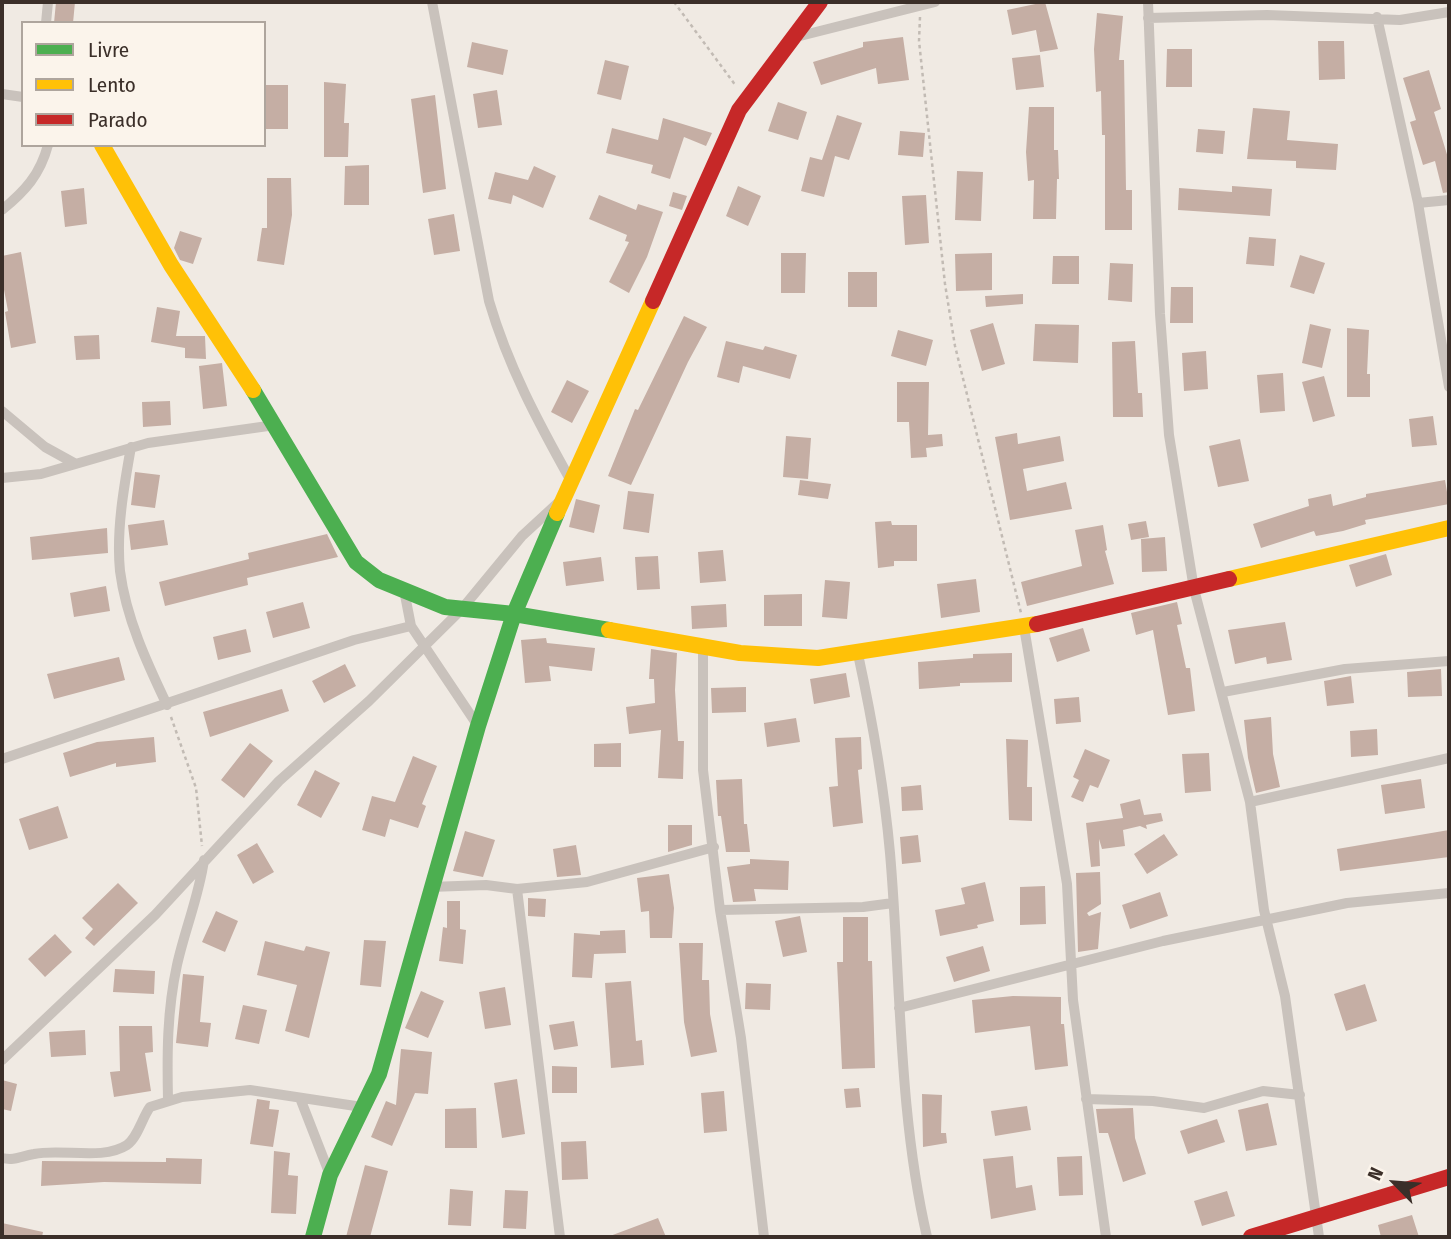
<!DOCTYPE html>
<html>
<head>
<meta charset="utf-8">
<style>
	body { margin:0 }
	#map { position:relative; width:1451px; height:1239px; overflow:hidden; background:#f0eae3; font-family:"Fira Sans Condensed",sans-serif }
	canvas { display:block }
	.frame { position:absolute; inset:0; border:4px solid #3b2f29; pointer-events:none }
	.legend { position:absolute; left:21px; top:21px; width:245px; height:126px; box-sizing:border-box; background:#fbf4eb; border:2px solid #aea59d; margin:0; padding:9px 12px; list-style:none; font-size:21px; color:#3b2f29 }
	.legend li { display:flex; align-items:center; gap:14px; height:35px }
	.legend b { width:35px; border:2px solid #aea59d }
	.north { position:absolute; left:1360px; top:1148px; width:70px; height:70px; -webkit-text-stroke:5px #fbf4eb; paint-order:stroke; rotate:295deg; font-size:19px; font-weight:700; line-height:28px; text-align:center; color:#3b2f29 }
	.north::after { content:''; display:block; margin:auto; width:24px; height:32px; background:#3b2f29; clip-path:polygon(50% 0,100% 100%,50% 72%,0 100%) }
</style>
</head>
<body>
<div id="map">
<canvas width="1451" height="1239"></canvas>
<div class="frame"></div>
<ul class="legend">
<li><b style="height:9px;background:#4caf50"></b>Livre</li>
<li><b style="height:9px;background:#ffc107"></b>Lento</li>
<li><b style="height:9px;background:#c62828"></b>Parado</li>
</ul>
<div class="north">N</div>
</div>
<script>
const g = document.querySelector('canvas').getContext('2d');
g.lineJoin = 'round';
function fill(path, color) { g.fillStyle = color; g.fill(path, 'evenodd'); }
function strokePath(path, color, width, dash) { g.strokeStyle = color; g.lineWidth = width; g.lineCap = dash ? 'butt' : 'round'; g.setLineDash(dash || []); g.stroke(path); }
fill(new Path2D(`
	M56,2H75L73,23H54Z
	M1045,2L1058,49L1040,52L1036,30L1012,35L1007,10Z
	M1097,13L1123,16L1119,60H1124L1126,190H1132V230H1105V135H1102L1101,91L1096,92L1094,49Z
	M903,37L909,80L878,84L876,68L821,85L813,62L863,47V42Z
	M1318,41H1344L1345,79L1319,80Z
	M472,42L508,50L503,75L467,67Z
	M1167,49H1192V87H1166Z
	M1040,55L1044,87L1016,90L1012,58Z
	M605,60L629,66L621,100L597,94Z
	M1429,70L1441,109L1434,112L1449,161V192L1443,193L1435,161L1423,165L1410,122L1416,120L1403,78Z
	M324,82L346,84L344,123H349L348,157H324Z
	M264,85H288V129H264Z
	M497,90L502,125L478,128L473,94Z
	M435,95L446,189L423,193L411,99Z
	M778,102L807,112L798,140L768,131Z
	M1029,107H1054V150H1058L1059,179H1057L1056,219H1033L1034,180L1028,181L1026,152Z
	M1253,108L1290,111L1287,140L1338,144L1336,170L1296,168V161L1247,159Z
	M837,115L862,123L849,160L835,156L824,197L801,191L810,157L822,160Z
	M663,118L712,133L706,146L684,137L670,179L651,173L653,165L606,153L612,128L658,140Z
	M1198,129L1225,131L1223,154L1196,152Z
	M900,131L925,133L923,157L898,155Z
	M369,165V205H344L345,166Z
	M534,166L556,176L543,208L513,195L511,204L488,199L495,172L528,180Z
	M957,171L983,172L981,221L955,220Z
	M267,178H291L292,215L284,265L257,261L262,228H267Z
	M738,186L761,196L748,226L726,216Z
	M1232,186L1272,189L1270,216L1178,210L1179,188L1232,192Z
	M84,188L87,224L65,227L61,191Z
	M673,192L687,196L682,210L669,206Z
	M599,195L636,210L638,204L663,212L647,257L629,293L609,282L629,242L625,241L627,235L589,219Z
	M926,195L929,243L905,245L902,196Z
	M454,214L460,251L434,255L428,219Z
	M180,231L202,238L193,264L180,260L174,248Z
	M1249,237L1276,239L1274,266L1246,264Z
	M21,252L36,343L11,348L5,312L8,311L2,279V256Z
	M781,253H806L805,293H781Z
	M992,253V290L956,291L955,254Z
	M1300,255L1325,263L1314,294L1290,287Z
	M1053,256H1079V284H1052Z
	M1110,263L1133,264L1132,302L1108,300Z
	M848,272H877V307H848Z
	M1171,287H1193V323H1170Z
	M1023,294V304L986,307L985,296Z
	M157,307L180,311L176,336H205L206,359L185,358V348L151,342Z
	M684,316L707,327L688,362L631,485L608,476L635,409L638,410Z
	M993,323L1005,364L982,371L970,330Z
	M1035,324L1079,325L1078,363L1033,361Z
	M1310,324L1331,329L1322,368L1302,363Z
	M1347,328L1369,330L1367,374H1370V397H1347Z
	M898,330L933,340L926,366L891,356Z
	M99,335L100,359L76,360L74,336Z
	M726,341L763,350L765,346L797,355L790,379L743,366L739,383L717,377Z
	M1135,341L1138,393H1142L1143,417H1113L1112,342Z
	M1206,351L1208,389L1184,391L1182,353Z
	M222,363L227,406L203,409L199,366Z
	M1283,373L1285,411L1260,413L1257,375Z
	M1324,376L1335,416L1313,422L1302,382Z
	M567,380L589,391L572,423L551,412Z
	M897,382H929L928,435L942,434L943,446L926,448L927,457L911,458L909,422H897Z
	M170,401L171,425L143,427L142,402Z
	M1433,416L1437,445L1412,447L1409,419Z
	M1017,433L1018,444L1060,436L1064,461L1023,469L1027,491L1066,482L1072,509L1010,520L995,437Z
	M786,436L811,438L808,479L783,477Z
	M1240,439L1249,481L1218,487L1209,446Z
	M135,472L160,475L155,508L131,505Z
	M800,480L831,484L828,499L798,495Z
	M1445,480L1449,504L1365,520L1366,524L1343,531L1316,536L1314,531L1261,548L1253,524L1309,506L1308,499L1331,494L1333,506L1366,497V494Z
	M628,491L654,494L649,533L623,529Z
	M576,499L600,505L594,533L569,527Z
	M164,520L168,545L131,550L128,525Z
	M891,521L892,525H917V561H894V566L878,568L875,522Z
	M1146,521L1149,537L1131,540L1128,524Z
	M1103,525L1107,550L1105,551L1114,584L1027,606L1021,582L1082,566L1075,530Z
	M107,528L108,553L32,560L30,537Z
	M327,534L338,557L247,578L248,585L165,606L159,582L249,559L248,553Z
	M1165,537L1167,571L1142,572L1141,539Z
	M723,550L726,581L700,583L698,552Z
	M1386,554L1392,575L1356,587L1349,565Z
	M658,556L660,589L637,590L635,557Z
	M601,557L604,581L566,586L563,562Z
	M976,579L980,612L941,618L937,584Z
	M825,580L850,582L847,619L822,617Z
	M106,586L110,611L74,617L70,593Z
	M802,594V626H764V595Z
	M303,602L310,628L273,638L266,612Z
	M1177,602L1182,624L1177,625L1186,668H1190L1195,711L1168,715L1153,630L1136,635L1131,613Z
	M726,604L727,627L692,629L691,606Z
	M1285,622L1292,660L1267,664L1266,657L1235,664L1228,630Z
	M1083,628L1090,651L1057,662L1049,638Z
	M246,629L251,652L218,660L213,637Z
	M546,638L547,643L595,648L592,671L549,666L551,681L525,683L521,640Z
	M651,649L677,653L675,690L678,741H684L683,779L658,778L661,730L629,734L626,707L655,703L654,679H649Z
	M1012,653V682L960,683V686L919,689L918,662L973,658V654Z
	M119,657L125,680L54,699L47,674Z
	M345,664L356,686L324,703L312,681Z
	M1441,669L1442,696L1408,697L1407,672Z
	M846,673L850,697L814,704L810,679Z
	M1351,676L1354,703L1327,706L1324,681Z
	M746,687V712L712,713L711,688Z
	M282,689L289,711L210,737L203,712Z
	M1079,697L1081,722L1056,724L1054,699Z
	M1271,717L1273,754L1280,787L1256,793L1248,758L1244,720Z
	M796,718L800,742L767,747L764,723Z
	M1377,729L1378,755L1351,757L1350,731Z
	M154,737L156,762L116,767V763L70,777L63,753L97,742Z
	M861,737L862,769L858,770L863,823L833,827L829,787L838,786L835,738Z
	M1006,739L1028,740L1027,787H1032V821L1009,820Z
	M250,743L273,761L244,798L221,780Z
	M621,743V767H594V744Z
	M1085,749L1110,760L1098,788L1090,785L1083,802L1071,797L1079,780L1073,777Z
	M1209,753L1211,791L1185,793L1182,754Z
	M413,756L437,766L422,804L426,806L418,828L390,819L385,837L362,830L372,796L395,802Z
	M315,770L340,783L321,818L297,805Z
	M742,779L744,824H747L750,852H726L721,816H718L716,780Z
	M1421,779L1425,808L1385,814L1381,785Z
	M921,785L923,810L902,811L901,787Z
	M1140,799L1144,815L1161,813L1163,821L1146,825L1147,829L1140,826L1123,830L1125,846L1102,849L1099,839L1100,866L1091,867L1086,823L1123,818L1120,804Z
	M58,806L68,838L29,850L19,819Z
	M668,825H692V845L668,852Z
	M1449,830V857L1340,871L1337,849Z
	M465,831L495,840L483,877L453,871Z
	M1164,834L1178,855L1147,874L1134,854Z
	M918,835L921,862L902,864L900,837Z
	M257,843L274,872L253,884L237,855Z
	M576,845L581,875L557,877L553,849Z
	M750,859L789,861L788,890L754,889L756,901L733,902L727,867L750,864Z
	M1100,872L1101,904L1087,913L1089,916L1101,912L1098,949L1078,952L1076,873Z
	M669,874L674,908L672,938H650L649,911L641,912L637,878Z
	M985,882L994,921L977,925L978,928L940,936L935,910L965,904L961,888Z
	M118,883L138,903L94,946L85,938L93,929L82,918Z
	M1045,886L1046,924L1020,925V887Z
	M1160,892L1168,916L1130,929L1122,905Z
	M528,898L546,899L545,917L528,916Z
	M447,901H460V929L466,930L463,964L439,961L443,927L447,928Z
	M216,911L238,921L225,952L202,942Z
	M800,916L807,952L783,957L775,921Z
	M843,917H868V961H872L875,1068L842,1069L837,962H843Z
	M625,930L626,953L594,954L592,978L572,977L574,933L600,935V931Z
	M55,934L72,952L45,977L28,959Z
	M364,940L386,941L381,987L360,985Z
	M265,941L304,951L306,946L330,952L309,1038L285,1031L297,985L257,975Z
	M679,943H703L702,980H709L710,1014L717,1052L691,1057L684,1022Z
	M983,946L990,971L954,982L946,957Z
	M115,969L155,971L154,994L113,992Z
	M183,974L204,976L200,1022L211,1023L208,1047L176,1043Z
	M631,981L636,1041L642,1040L644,1065L611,1068L605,983Z
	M746,983L771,984L770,1010L745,1009Z
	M1365,984L1377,1021L1346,1031L1334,994Z
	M505,987L511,1025L485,1029L479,992Z
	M421,991L444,1001L428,1038L405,1028Z
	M1013,996L1061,997V1024H1064L1068,1066L1035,1070L1030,1026L975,1033L972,1000Z
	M243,1005L267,1010L259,1044L235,1039Z
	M574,1021L578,1046L554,1050L549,1025Z
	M119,1026H152L153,1052L145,1053L151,1091L114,1097L110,1072L120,1071Z
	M85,1030L86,1055L51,1057L49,1032Z
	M401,1049L432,1052L428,1094L415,1093L392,1146L371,1137L386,1101L396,1105Z
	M552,1066L577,1067V1093H552Z
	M517,1079L525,1134L502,1138L494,1083Z
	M2,1080L17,1084L11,1111L2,1109Z
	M859,1088L861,1107L846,1108L844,1089Z
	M724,1091L727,1131L704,1133L701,1093Z
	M922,1094L942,1095L941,1133H946L947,1143L923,1147Z
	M257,1099L270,1101L269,1109L279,1110L273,1147L250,1144Z
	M1268,1103L1277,1145L1246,1151L1238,1110Z
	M1027,1106L1031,1130L995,1136L991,1111Z
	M476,1108L477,1148H445V1109Z
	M1133,1108L1135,1138L1146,1174L1123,1182L1108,1133H1099L1096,1109Z
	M1217,1119L1225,1142L1188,1154L1180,1131Z
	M586,1141L588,1179L562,1180L561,1142Z
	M274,1151L290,1153L288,1175L298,1176L296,1214L271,1213Z
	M1013,1156L1016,1188L1032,1185L1036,1210L991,1219L983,1159Z
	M1082,1156L1083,1195L1059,1196L1057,1157Z
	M166,1158L202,1159L201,1184L104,1182L41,1186L42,1161L166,1162Z
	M365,1165L388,1171L370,1237H346Z
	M450,1189L473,1191L471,1226L448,1225Z
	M505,1190L528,1191L526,1229L503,1228Z
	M1227,1191L1235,1216L1202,1226L1194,1201Z
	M1412,1215L1419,1237H1381L1378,1225Z
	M658,1218L666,1237H610V1236Z
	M2,1223L43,1232L42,1237H2Z`), '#c5aea4');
strokePath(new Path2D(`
	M674,2L736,86
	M920,17L919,41L945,284L955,346L1021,613
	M171,717L196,788L202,846`), '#c2bbb4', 2.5, [3.5, 3.5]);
strokePath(new Path2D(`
	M432,2L489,301C508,366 538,422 571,481
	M1148,2L1160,314L1169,435L1194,589L1250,802L1264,910L1285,996L1319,1237
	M1377,17L1418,203L1449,387
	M1148,18L1267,15L1400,20L1449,12
	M46,23L48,2
	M796,37L935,2
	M2,94L23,97
	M1418,203L1449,200
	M2,210C25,191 40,175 48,145
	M2,411L45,447L74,463
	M131,447C124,486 116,531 120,571C126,618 147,663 167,705
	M2,478L41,474L148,443L275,425
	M404,590L411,626L478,726
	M1024,627L1067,884L1073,1000L1106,1237
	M703,646V770L720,910L741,1038L764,1237
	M858,654C872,719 884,786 890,853C901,980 898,1112 927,1237
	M1223,692L1345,669L1449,661
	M2,759L354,640L411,626
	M1250,802L1449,758
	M430,887L486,885L517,889L560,1237
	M517,889L587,882L714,847
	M720,910L863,907L893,903
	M899,1008L1163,941L1347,903L1449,893
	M2,1060L155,915L279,781L369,701L461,610L522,536L560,501
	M300,1098L330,1175
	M1086,1099L1153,1101L1204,1108L1263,1091L1300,1095
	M168,1100C167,1054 167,1011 177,965C185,929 199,896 204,860
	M2,1158C15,1161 21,1156 34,1154C62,1148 102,1161 127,1145C138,1137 142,1118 150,1107L182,1097L250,1090L362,1107`), '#c9c2bc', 10);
strokePath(new Path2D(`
	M253,390L356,562L379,580L445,607L514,614L609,630
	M313,1237L330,1175L379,1074L478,726L514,614L557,513`), '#4caf50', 16);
strokePath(new Path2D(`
	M102,145L171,265L253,390
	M557,513L653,301
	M1229,579L1449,528
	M609,630L740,653L818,658L1037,624`), '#ffc107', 16);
strokePath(new Path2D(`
	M653,301L739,110L820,2
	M1037,624L1229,579
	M1251,1237L1449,1177`), '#c62828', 16);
</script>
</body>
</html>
